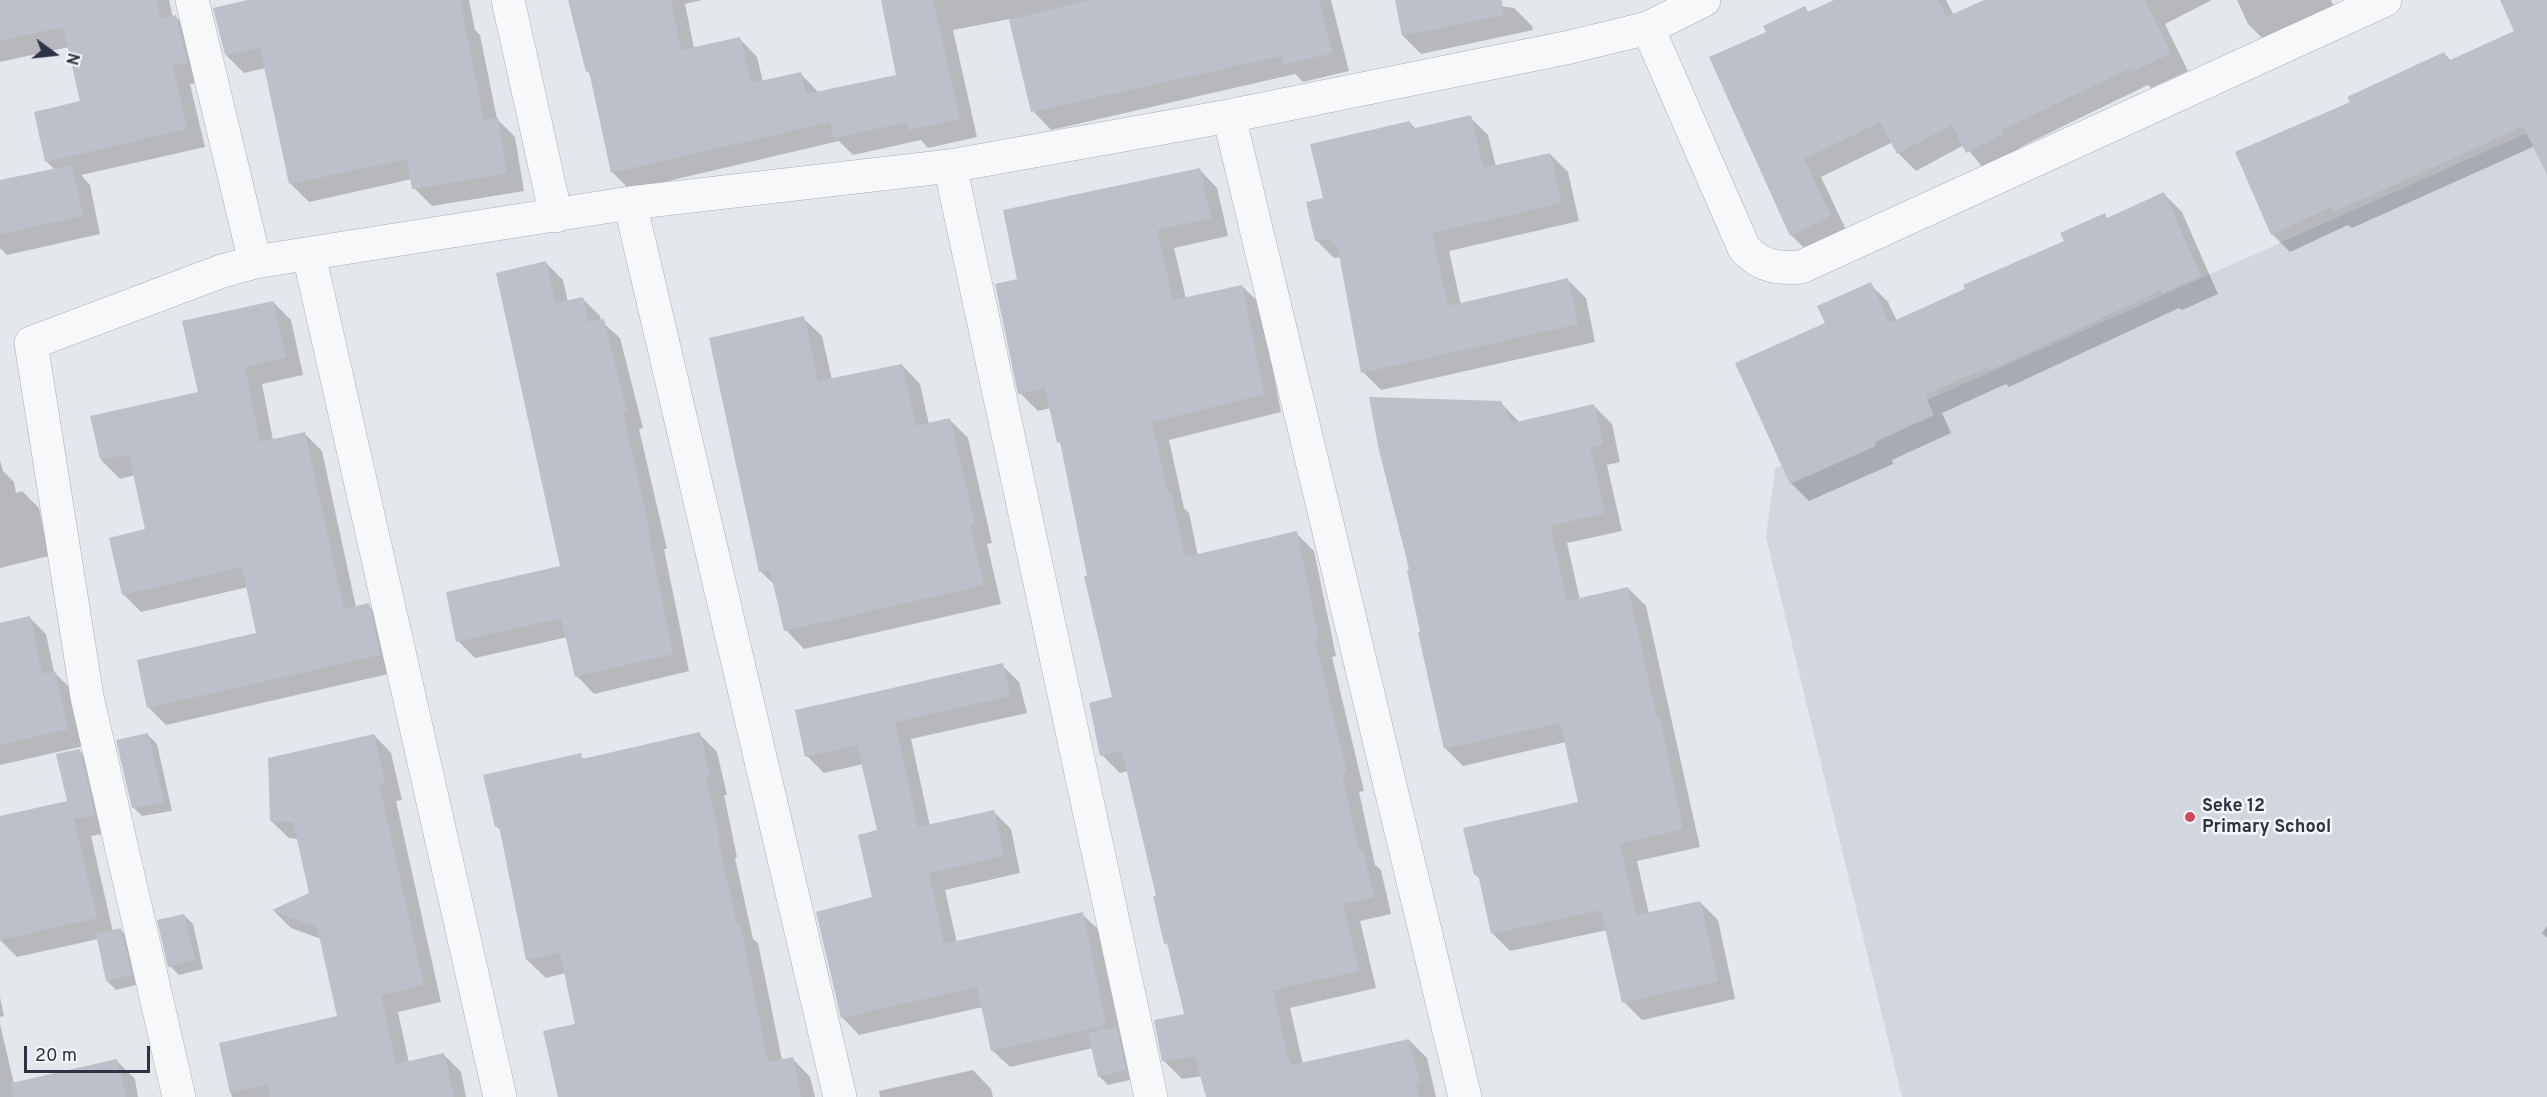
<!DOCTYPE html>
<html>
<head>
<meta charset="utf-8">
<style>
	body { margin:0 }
	#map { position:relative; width:2547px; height:1097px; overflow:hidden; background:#e4e7ec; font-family:Overpass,sans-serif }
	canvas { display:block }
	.north { position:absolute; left:24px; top:24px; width:60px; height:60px; -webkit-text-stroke:4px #f4f6f9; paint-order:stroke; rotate:105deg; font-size:16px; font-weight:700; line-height:24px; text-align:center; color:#2b3445 }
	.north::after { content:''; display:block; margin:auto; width:21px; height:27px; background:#2b3445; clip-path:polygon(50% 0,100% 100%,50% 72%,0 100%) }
	.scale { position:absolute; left:24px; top:1046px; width:126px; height:27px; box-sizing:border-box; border:3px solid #2b3445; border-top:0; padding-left:8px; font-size:18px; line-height:21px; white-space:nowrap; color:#2b3445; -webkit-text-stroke:4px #f4f6f9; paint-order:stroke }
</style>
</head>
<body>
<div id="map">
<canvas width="2547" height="1097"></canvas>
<div class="north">N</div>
<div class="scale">20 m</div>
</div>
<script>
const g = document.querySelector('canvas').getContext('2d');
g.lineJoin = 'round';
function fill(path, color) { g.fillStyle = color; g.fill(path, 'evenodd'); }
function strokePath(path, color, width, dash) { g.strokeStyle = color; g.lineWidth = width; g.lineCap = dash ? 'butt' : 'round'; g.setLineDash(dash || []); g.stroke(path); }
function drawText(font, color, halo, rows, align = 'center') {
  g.font = font + ' Overpass,sans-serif'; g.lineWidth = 5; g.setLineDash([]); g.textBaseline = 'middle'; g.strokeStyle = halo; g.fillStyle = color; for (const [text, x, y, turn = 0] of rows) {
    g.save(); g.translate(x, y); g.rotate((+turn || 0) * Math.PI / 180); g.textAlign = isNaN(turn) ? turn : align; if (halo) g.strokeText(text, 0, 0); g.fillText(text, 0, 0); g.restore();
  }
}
fill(new Path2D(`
	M2547,124V1097H1902L1766,537L1775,468Z`), '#d2d6de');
fill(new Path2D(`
	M0,0H169L173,18L176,17L194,35L205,81L190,84L205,147L81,175L90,185L100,234L7,255L0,248V182L55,170L46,161L82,102L69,47L0,62Z
	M252,0H469L475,30L480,35L497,119L515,137L524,191L432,206L414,188L412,179L309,202L291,184L266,68L244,73L226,55Z
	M571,0H702L685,4L694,48L739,38L757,57L763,82L800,73L818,92L898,76L882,0H1331L1349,71L1303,82L1295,74L1051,130L1033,111L1010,19L953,30L977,137L928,148L921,140L853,155L839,141L630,190L612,172L592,76L587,71Z
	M1396,0H1458L1514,8L1532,26L1533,30L1421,54L1403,36Z
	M1837,0H1946L1954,15L1988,0H2212L2165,24L2188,71L2151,88L2148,85L2090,113L2019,148L2021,152L1985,170L1964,145L1916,171L1898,153L1893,142L1821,177L1848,234L1809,253L1791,235L1768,33L1805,8L1810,13Z
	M2237,0H2331L2335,10L2266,42L2248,24Z
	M2512,0H2547V172L2535,146L2352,228L2348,225L2290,252L2272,234L2352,103L2444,53L2451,61L2516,32Z
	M1470,117L1488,135L1496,166L1550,154L1568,172L1579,221L1449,251L1461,305L1568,280L1586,298L1595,342L1381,390L1363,372L1341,257L1334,258L1316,240L1324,199L1409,122L1416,129Z
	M1200,170L1217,188L1228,236L1174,248L1186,299L1242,286L1260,304L1281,412L1169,440L1184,508L1189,513L1198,556L1296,533L1314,551L1336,656L1332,657L1364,791L1359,792L1375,865L1381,870L1391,914L1360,921L1376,988L1290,1008L1303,1064L1409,1040L1427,1058L1436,1097H1208L1203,1076L1182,1079L1164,1061L1186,1015L1170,947L1166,943L1158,897L1128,771L1120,773L1102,755L1114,698L1063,446L1059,442L1051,408L1038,411L1020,393L1019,280Z
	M2164,194L2182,212L2218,294L2182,310L2179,308L2009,387L2006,384L1942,413L1951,433L1892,460L1893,464L1809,501L1791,483L1827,324L1870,284L1888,302L1897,321L2066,241L2104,215L2108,219Z
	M546,263L563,280L568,302L582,298L600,316L601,321L620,338L643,428L639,429L667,549H664L689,671L594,694L577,676L568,637L475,658L458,641L562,567Z
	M273,302L291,320L303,375L262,384L273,440L304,433L322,451L356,607L368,605L386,623L397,672L166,725L148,707L258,634L248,587L141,612L123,594L147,531L135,475L120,479L102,461L92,417L200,393Z
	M803,318L822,336L832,380L902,365L920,384L929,424L950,420L968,438L992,543L987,544L1001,604L804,649L786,630L776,586L760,571Z
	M1500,402L1520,423L1594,406L1612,424L1620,462L1607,465L1622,531L1567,543L1580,600L1628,588L1646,606L1700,847L1637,861L1649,914L1700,902L1718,920L1735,999L1642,1020L1624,1002L1607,930L1510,951L1492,933L1480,879L1475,874L1580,803L1566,742L1463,766L1445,748Z
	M0,460L3,471L14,482L16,493L22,491L39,508L49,556L0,568Z
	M29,617L46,634L54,672L71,689L84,746L0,765V624Z
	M1002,665L1019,682L1027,713L911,739L930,826L993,811L1011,829L1020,873L945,890L957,943L1082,914L1100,931L1120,1033L1134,1079L1108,1085L1099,1076L1093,1048L1010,1067L992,1050L983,1007L859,1035L842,1017L874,898L879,832L863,764L824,773L807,756Z
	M699,734L717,752L727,795H724L737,857L735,858L753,939L758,943L782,1060L792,1058L810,1077L815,1097H560L577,1025L566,973L546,978L527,960L501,831L496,826L580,755L585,760Z
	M148,735L157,744L172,811L142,816L133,807Z
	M374,735L391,753L402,800L396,801L441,1002L398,1012L409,1063L444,1055L461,1072L466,1097H232L220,1044L339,1017L321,939L291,928L274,911L310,894L298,839L289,838L271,821Z
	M79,750L97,768L112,832L91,836L113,932L121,930L130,939L140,984L116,990L107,981L98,939L17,957L0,940V819L69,802Z
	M184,915L193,924L203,969L179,975L170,966Z
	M2547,926V938L2542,933Z
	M0,997L4,1016L0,1017Z
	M0,1024L14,1084L117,1061L135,1079L138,1097H0Z
	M973,1070L991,1089L993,1097H880L879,1091Z`), '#0003');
fill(new Path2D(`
	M0,0H156L161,19L176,15L188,63L173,66L187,129L45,162L34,112L80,101L63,27L0,41Z
	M248,0H460L484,120L498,117L507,173L412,189L407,159L289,184L260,48L225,55L213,8Z
	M568,0H671L681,50L740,37L751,83L801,72L806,94L896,75L881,0H933L960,119L909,130L907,122L834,138L830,122L611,173L589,71L586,72Z
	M1089,0H1319L1332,53L1283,65L1281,56L1031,112L1009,20Z
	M1395,0H1502L1503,15L1402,36Z
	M1834,0H1938L1946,17L1984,0H2145L2171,53L2132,72L2131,68L2072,96L2002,130L2004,134L1966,153L1952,125L1897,154L1880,122L1804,159L1831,216L1790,236L1709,57L1766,32L1763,26L1805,6L1808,12Z
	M2500,0H2547V175L2523,126L2388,188L2333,211L2331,207L2271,235L2235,152L2350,102L2347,97L2444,52L2448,61L2514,31Z
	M1471,115L1483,168L1550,153L1562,203L1432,233L1448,306L1568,278L1578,324L1361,373L1337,244L1333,245L1331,238L1315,241L1306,202L1323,198L1310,144L1410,121L1411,129Z
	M72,165L83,216L0,234V180Z
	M1200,168L1211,218L1157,230L1173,300L1242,285L1264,394L1152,422L1168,494L1171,493L1185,557L1297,531L1319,639L1315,640L1347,773L1342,774L1359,851L1363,850L1374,897L1343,904L1359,971L1273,990L1288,1059L1291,1065L1409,1039L1420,1083H1416L1419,1097H1206L1195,1057L1162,1061L1154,1020L1184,1014L1167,943L1164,944L1153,896H1156L1122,751L1100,756L1089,703L1112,697L1084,576H1087L1060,442L1057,443L1045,388L1018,394L995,284L1017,279L1003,210Z
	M2164,192L2201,276L2163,293L2161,290L1990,370L1988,367L1925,395L1934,415L1875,442L1876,446L1790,484L1735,363L1825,323L1817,306L1871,282L1889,323L1965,289L1963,285L2064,241L2060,233L2105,213L2107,218Z
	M546,261L555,303L583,297L588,322L604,319L627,411L623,412L650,532H648L673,654L575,677L561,618L456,642L446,592L560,566L496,273Z
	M273,301L286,357L245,367L260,442L305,432L344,609L369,603L380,655L147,708L137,660L256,633L242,567L122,595L109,538L145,529L129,455L100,459L90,416L198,392L182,321Z
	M804,316L818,381L902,364L916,426L950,418L975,524L970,526L984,585L784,631L770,570L759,572L709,338Z
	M1369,397L1501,401L1512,423L1594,404L1603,444L1590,447L1605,513L1550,526L1567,601L1628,587L1657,718H1660L1683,829L1620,844L1636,915L1700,901L1718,981L1622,1003L1601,910L1491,934L1478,874L1474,875L1463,828L1578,802L1562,730L1559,723L1444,749L1418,633L1420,632L1407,570L1409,569L1378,446Z
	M30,616L42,674L55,671L68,729L0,745V623Z
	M1003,663L1010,696L895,722L918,827L994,810L1004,856L929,873L944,944L1083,912L1106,1025L991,1051L977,987L841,1018L816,912L872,897L858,835L877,830L857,745L805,757L795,710Z
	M700,732L710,777H706L720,839L718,840L737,924L740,923L768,1062L793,1057L801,1097H558L543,1031L575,1024L560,953L526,960L499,826L495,827L483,775L581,753L582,759Z
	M148,733L164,802L132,808L116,740Z
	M374,734L385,783L379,784L424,985L381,995L396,1064L444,1053L454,1097H270L267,1084L230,1093L219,1043L337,1016L317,927L272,910L309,893L293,822L270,821L268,758Z
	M80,749L95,815L74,819L97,918L0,940V816L67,801L56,754Z
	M184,914L195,960L168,967L157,920Z
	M121,928L132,975L106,981L96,934Z
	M1117,1027L1126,1070L1098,1077L1088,1033Z
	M117,1059L126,1097H13L11,1083Z`), '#bbc0ca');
const minor = new Path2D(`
	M192,0L255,262
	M508,0L556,216
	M1648,28L1744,248C1760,266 1777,269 1801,267L2385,0
	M1229,116L1465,1097
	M950,166L1151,1097
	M630,203L840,1097
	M309,255L500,1097
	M179,1097L87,697L31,343L222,271L255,262L630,203L950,166L1229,116L1570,47L1648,28L1704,0`);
strokePath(minor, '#a9aeb7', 34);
strokePath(minor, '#f7f8fa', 33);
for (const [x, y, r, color] of [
	[2190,817,6,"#d1495b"]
]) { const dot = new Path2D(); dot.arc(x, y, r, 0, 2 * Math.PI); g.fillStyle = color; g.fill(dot); strokePath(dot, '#f4f6f9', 2); }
drawText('bold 18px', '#2b3445', '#f4f6f9', [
	["Seke 12",2202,807],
	["Primary School",2202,828]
], 'left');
</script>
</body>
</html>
